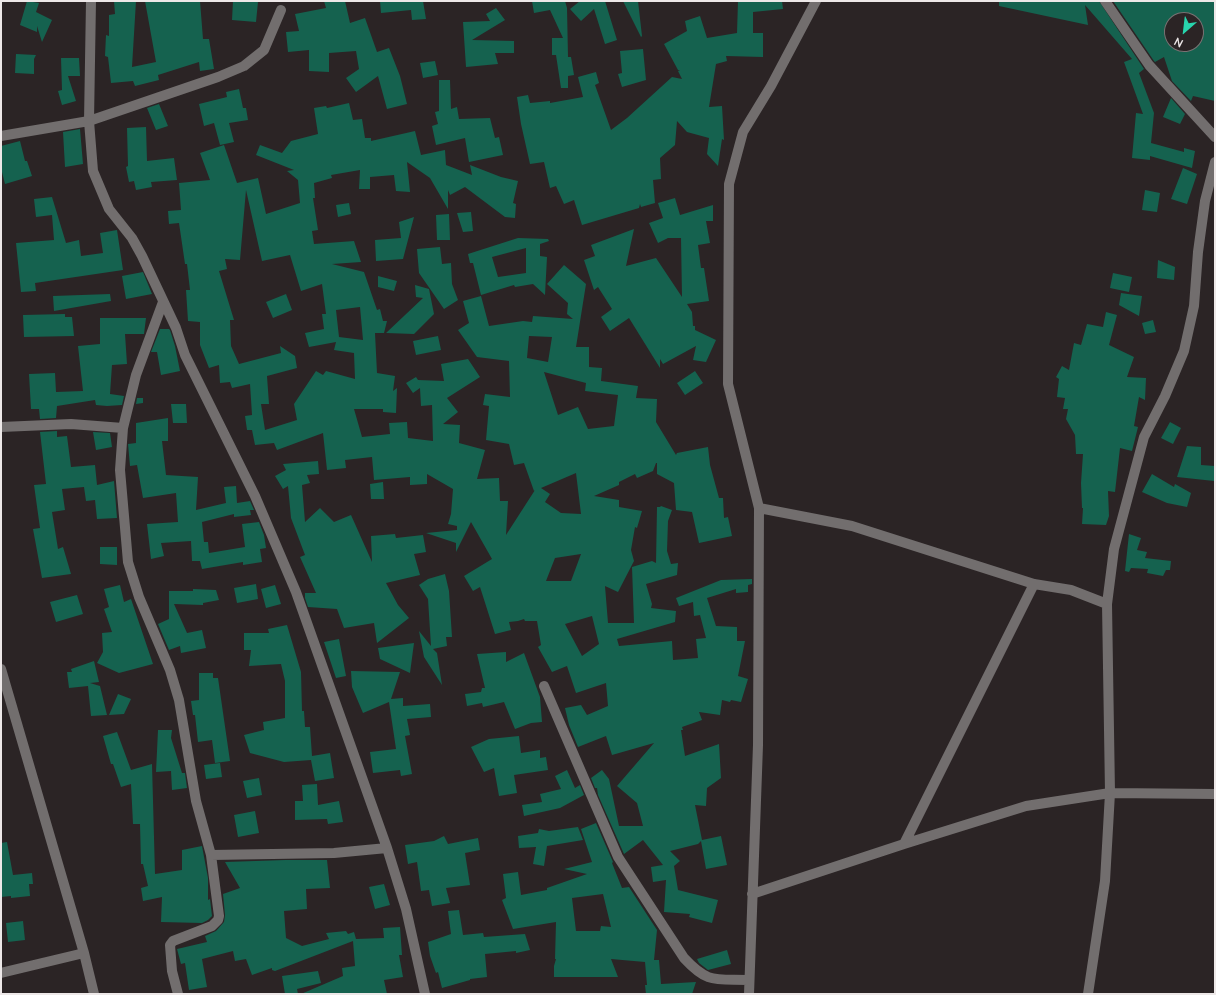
<!DOCTYPE html>
<html>
<head>
<meta charset="utf-8">
<style>
	body { margin:0 }
	#map { position:relative; width:1216px; height:995px; overflow:hidden; background:#2b2425; font-family:"Nunito Sans",sans-serif }
	canvas { display:block }
	.frame { position:absolute; inset:0; border:2px solid #ede8e8; pointer-events:none }
	.north { position:absolute; left:1164px; top:12px; width:40px; height:40px; box-sizing:border-box; background:#2b2425; border:1px solid #797273; border-radius:50%; rotate:208deg; font-size:11px; font-weight:700; line-height:16px; text-align:center; color:#ede8e8 }
	.north::after { content:''; display:block; margin:auto; width:14px; height:18px; background:#28d5ad; clip-path:polygon(50% 0,100% 100%,50% 72%,0 100%) }
</style>
</head>
<body>
<div id="map">
<canvas width="1216" height="995"></canvas>
<div class="frame"></div>
<div class="north">N</div>
</div>
<script>
const g = document.querySelector('canvas').getContext('2d');
g.lineJoin = 'round';
function fill(path, color) { g.fillStyle = color; g.fill(path, 'evenodd'); }
function strokePath(path, color, width, dash) { g.strokeStyle = color; g.lineWidth = width; g.lineCap = dash ? 'butt' : 'round'; g.setLineDash(dash || []); g.stroke(path); }
fill(new Path2D(`
	M27,1L39,3L36,12L52,20L42,42L37,26V32L20,25Z
	M114,1H136L132,67L156,62L145,1H200L203,39H209L214,69L200,71L199,62L158,75L159,80L135,86L133,81L111,83L108,57L105,56L106,35L109,36V15L115,14Z
	M233,1L258,2L256,22L232,20Z
	M324,1H345L350,23L365,18L377,52L389,48L400,76L407,104L387,109L378,76L356,92L346,78L359,69L356,51L329,53V72L309,71V50L288,52L286,32L299,31L295,14L326,8Z
	M380,1H423L426,19L412,20L411,10L381,13Z
	M532,1H565L567,8L568,57H571L574,75L568,76V88H561L556,55H552V38H563L550,10L534,13Z
	M580,1H605L617,40L605,44L594,9L581,21L570,9Z
	M623,1H638L642,36L641,37Z
	M738,1H782L783,9L753,12V33H763V57L726,56L727,61L716,64L709,107L722,106L724,140L722,139L718,166L707,154L709,138L687,132L677,121L675,145L660,158L661,179L653,180L655,203L641,207L640,204L639,208L582,225L574,200L564,204L556,186L550,188L544,162L530,164L521,124L517,97L528,95L530,103L550,101V103L583,97L578,77L596,72L599,83L595,85L611,130L627,118L672,77L682,79L678,71L680,70H678L664,44L687,31L685,21L700,16L707,38L737,33Z
	M999,1H1099L1144,69L1139,73L1154,113L1151,143L1184,152V148L1195,151L1192,168L1150,156V160L1132,158L1136,113L1143,114L1124,62L1132,59L1085,5L1088,25L999,6Z
	M1113,1H1215V101L1193,96L1191,101L1172,81L1164,57L1155,62L1154,61ZM1172,20H1196V44H1172Z
	M496,8L505,20L472,40L514,41V53H495L498,64L466,67L463,22L490,21L486,14Z
	M643,49L646,80L622,87L618,74L622,73L620,51Z
	M16,54L36,55L34,59V74L15,73Z
	M61,58H79L80,76H68L76,101L62,105L58,91L62,90Z
	M435,61L438,75L423,78L420,63Z
	M439,80H450L451,109L457,107L459,119L490,118L495,138L499,137L503,155L469,162L465,138L436,145L432,126L438,124L435,112L439,111Z
	M239,89L243,108H246L248,120L229,123L234,142L220,145L214,123L204,126L199,104L227,97L226,92Z
	M1171,98L1185,114L1180,124L1163,117Z
	M349,103L353,120L362,119L365,138H371V141L415,131L421,155L445,150L446,165L472,175L470,165L501,177L518,181L513,203L516,204L515,218L505,217L465,187L450,195L448,190V209L430,178L407,162L410,192L396,191L394,175L370,177V189H359L360,170L331,175L332,178L314,183L315,198H313L318,230L312,231L314,244L354,241L361,262L332,264L364,272L377,310L380,309L383,321H387L384,333H375L377,373L395,376L393,391L397,388L396,413L383,412V409H354L362,437L390,434L389,423L407,422L408,438L433,441L432,405L421,406L420,388L413,393L406,383L416,377L418,380L444,381L441,364L468,359L480,377L447,398L458,412L443,424L460,425L459,443L485,450L477,479L499,478L500,501H508L506,535L535,490L534,491L524,463L514,465L509,444L486,440L489,406L483,405L485,394L510,397L509,361L477,357L458,330L469,323L463,301L481,296L489,326L523,321L532,322L533,316L573,319L567,314L568,303L547,284L564,265L586,284L576,347H589V367L602,368L601,381L638,386L636,398L657,399L656,422L676,455L677,453L708,447L710,465L719,498H723L724,518L728,517L732,536L699,543L692,512L676,510L674,483L657,474V463H656L653,471L637,478L635,474L619,482V485L594,496L619,500V507L642,511L637,528L635,527L631,550L634,561L618,592L605,586L608,623H634L632,567L652,561L656,563L657,507H660L661,506L672,510L668,521L667,551L671,564L678,563L677,575L646,584L652,604L651,608L676,611L675,622L617,639L619,646L672,641L673,660L698,658L696,639L706,638L700,615L694,616L693,602L679,606L676,598L721,580L752,579V584L748,585V592L736,593V589L707,598L716,626L737,627V641H745L738,676L748,679L741,702L731,700L730,702L722,700L720,715L699,712L702,720L682,727L683,730H681L685,756L719,744L721,778L707,788L706,806L695,805L702,840L721,836L727,865L706,869L701,841L698,844L670,851L680,861L674,866L678,890L718,900L712,923L689,917L690,914L664,912L666,880L653,882L651,867L663,865L643,840L624,854L598,795L597,788H595L591,778L602,770L609,779L619,826H643L637,803L617,786L654,743L612,755L606,736L578,747L569,725L565,708L581,705L587,715L608,706L606,683L576,693L567,666L552,672L538,647L541,645L537,621H525L524,619L518,621L509,622L511,630L495,634L480,587L473,591L464,576L492,559L471,522L456,552V543L426,533L457,530V526L448,524L451,514L453,489L427,474V484L410,485V477L374,480L372,457L345,460L346,468L327,470L323,433L277,450L274,443L255,445L252,430H247L245,416L252,415L250,384L232,388L230,382L220,383L219,365L209,368L200,345V322L188,321L186,290H190L187,264H185L179,223L169,224L168,211L181,210L179,183L210,180L200,153L224,145L237,183L258,178L266,214L300,203L298,180L287,171L294,170L256,155L260,145L282,153L291,141L318,134L314,108L326,106L327,108ZM246,190L262,261L290,255L301,291L322,284L326,314H322L324,329L305,333L309,347L336,342L334,350L354,353L355,379L326,371L323,375L316,371L294,404L297,420L265,430L261,404H269L267,376L297,368L295,356L280,346L281,353L239,364L231,346L230,320H234L219,271L227,269L225,259L240,260ZM360,307L363,340L339,337L336,310ZM529,336L552,337L548,362L527,358ZM544,372L586,383L585,391L618,395L614,426L588,429L578,407L558,415ZM576,473L581,514L561,513L545,502L550,494L541,488ZM581,554L571,581H546L555,558ZM592,616L599,644L582,656L565,624Z
	M159,104L168,126L156,130L147,108Z
	M146,127L147,161L174,158L177,180L151,182L152,187L136,190L134,181L129,182L126,167L128,166L127,128Z
	M80,129L83,164L65,167L63,132Z
	M20,141L25,161H27L32,176L5,184L1,168V146Z
	M1183,168L1197,174L1187,204L1171,199Z
	M1145,190L1160,193L1157,212L1142,210Z
	M52,197L66,243L79,240L81,256L103,253L100,233L117,230L123,270L35,283L36,291L21,292L16,243L54,240L52,215L36,217L34,199Z
	M675,198L680,215L713,205V221H706L710,243L698,245L701,268H704L709,301L687,304L692,312L693,326H695V330L716,340L706,362L693,360L696,346L663,364L660,359V368L629,318L610,331L601,317L612,309L598,287L594,290L584,260L595,256L591,245L634,229L626,266L656,258L682,297L681,238H668L658,243L649,223L663,218L658,203Z
	M349,203L351,214L338,217L336,205Z
	M471,212L473,231L463,232L457,213Z
	M449,214L450,240H437L436,215Z
	M414,217L403,259L376,261L375,240L401,238L399,222Z
	M518,238L548,239L549,241L540,244V256L547,257L545,295L533,284L515,287L514,285L481,295L473,263H470L468,254ZM526,248V273L498,277L492,257Z
	M440,247L442,264L451,263L452,284L458,300L444,309L419,273L417,249Z
	M1158,260L1175,267L1174,280L1157,278Z
	M143,272L152,294L126,299L122,276Z
	M1113,273L1132,277L1129,292L1110,288Z
	M378,276L397,281L394,291L378,287Z
	M415,285L429,289L434,314L414,334L386,333L423,298L416,297Z
	M1121,293L1142,296L1139,316L1119,305Z
	M110,294L111,301L54,311L53,296Z
	M286,294L292,310L273,318L266,302Z
	M1106,312L1117,315L1109,345L1134,357L1127,377L1146,378L1145,400L1139,397L1134,426L1138,427L1132,451L1120,448L1115,492L1108,491L1109,516L1106,525L1082,524L1083,508H1082L1081,483L1083,454H1076L1075,435L1066,419L1068,409H1063L1065,398L1057,397L1059,379L1056,377L1062,366L1069,370L1074,343L1081,345L1087,324L1103,327Z
	M65,314V317H72L74,336L24,337L23,315Z
	M100,318H146L144,334H125L127,364L112,365L110,394L124,396L122,405L107,406L96,405L95,400L57,406L56,418L40,419L39,409H31L29,374L55,373L56,392L83,391L78,346L100,344Z
	M1153,320L1156,332L1145,334L1142,323Z
	M160,329H169L170,330L175,346L180,371L161,375L157,352H151Z
	M438,336L441,350L416,355L413,341Z
	M695,371L703,383L685,395L677,383Z
	M137,398H143V403L136,404Z
	M171,404H186L187,423H173Z
	M168,418V441H162L166,475L198,477L196,510L226,503L224,487L236,486L237,503L250,501L254,510H250L251,515L234,517V514L202,522L204,542H208L209,553L245,547L242,524L259,522L264,535L266,548L260,549L262,562L243,565V562L202,569L200,561H192L191,541L161,543L164,556L151,559L147,524L178,522L176,493L143,498L137,465L130,466L128,444L136,443V423Z
	M1170,422L1181,428L1173,444L1161,438Z
	M57,431V437L67,436L71,467L95,465L97,485L114,481L117,518L97,519L95,500L86,501L84,487L62,489L65,510L52,512L58,549L63,547L71,574L42,578L33,529L40,528L34,485L46,484L40,432Z
	M93,432L110,433L112,447L96,450Z
	M1187,446L1201,447V465L1215,466L1214,481L1177,477Z
	M318,461L319,474L307,475L310,483L302,485L305,522L320,508L334,522L351,515L372,562L371,536L395,534L396,538L423,535L426,552L414,554L420,575L386,583L398,605L409,618L377,643L374,623L344,628L337,609L308,607L305,598V593H316L300,557L305,555L291,518L288,486L283,489L275,476L286,470L283,464Z
	M1152,474L1174,487L1175,484L1191,493L1187,507L1167,503L1142,492Z
	M383,482L384,499H371L370,484Z
	M1129,534L1141,538L1137,550L1147,552L1145,558L1171,561L1170,570H1166L1163,576L1147,573L1148,569L1131,568L1129,572L1125,571Z
	M100,547H117V565L100,564Z
	M445,574L449,591L452,637H446L447,646L433,649L437,653L442,685L424,657L419,631L431,646L428,599L419,585L428,579Z
	M256,584L258,599L237,603L234,588Z
	M120,585L124,602L131,599L153,664L119,673L97,663L103,652L102,633L112,632L104,609L109,607L104,589Z
	M275,585L281,604L266,608L261,589Z
	M193,589L216,590L219,600L203,603V605L174,604L187,633L202,630L206,648L181,653L180,646L169,650L158,624L169,619V591H193Z
	M77,595L83,614L56,622L50,602Z
	M287,625L301,672L302,711H304L305,727H310L312,756L330,753L334,778L315,781L311,760L284,762L250,753L244,735L264,730L263,722L285,718V681L281,664L249,666L251,650H244V633H269L268,629Z
	M339,639L346,676L336,678L324,642Z
	M414,643L410,673L380,659L378,648Z
	M506,652V662L524,653L540,697L542,722L531,723L515,729L504,702L483,707L482,703L467,706L465,694L481,692L482,688H485L477,654Z
	M94,661L99,682L90,683L100,686L107,715L91,716L88,686L69,688L67,672H72L71,669Z
	M351,671L400,672L391,699L403,698V706L430,704L431,717L407,719L410,735L405,736L412,774L401,776L400,770L373,773L370,752L396,749L389,702L363,713L352,687Z
	M199,673H213V678H218L230,761L215,763L212,740L198,742L195,715H193L191,701L199,700Z
	M118,694L131,699L124,714L109,715Z
	M158,730H172L171,738L182,773H185L187,788L172,790L171,771L156,772Z
	M117,732L131,770L152,764L155,874L182,870V850L202,846L208,878V900L210,899L212,916L208,920L202,923L161,922L162,897L143,901L141,888L148,886L143,864H141L140,824H133L131,784L121,787L113,764H111L103,736Z
	M519,736L521,753L540,750V758L546,757L548,770L514,775L517,793L499,796L494,768L484,772L471,747L489,739Z
	M220,763L222,777L206,779L204,765Z
	M567,770L575,788L580,785L584,795L560,808L524,816L522,805L542,802L540,794L561,789L555,776Z
	M259,778L262,795L247,798L243,781Z
	M317,784L318,805L339,801L343,822L328,824L327,819L295,820V801H303L302,785Z
	M255,811L259,833L238,837L234,815Z
	M596,823L613,862L612,863L622,888L629,887L657,930L654,960H659L661,984L696,982L692,994H646L645,985H647L645,962L611,959L618,977H554V966L556,959H555L556,922L513,929L502,900L506,898L503,874L518,872L521,895L547,890V888L587,874L564,869L592,862L581,829ZM603,894L611,927L601,926L600,931H576L572,898Z
	M578,827L583,840L547,846L544,866L533,864L536,847L519,848L518,836L538,833L539,829L549,831Z
	M444,836L448,844L478,838L480,850L465,853L470,885L446,888L450,903L432,906L429,890L421,891L417,862L408,864L405,845L434,841Z
	M7,842L13,875L32,873L33,884H29L30,896L11,898V896L1,897V843Z
	M285,860H327L330,888L306,889L307,909L284,911L286,938L302,946L329,939L326,933L346,931L348,934L354,932L356,939L384,938L383,928L400,927L402,955H399L403,977L384,980L387,994H301L343,976L342,968L355,966L353,941L275,971L272,970V968L252,975L246,959L235,961L233,951L202,959L207,987L189,990L185,963L181,964L177,949L207,942L205,936L216,931L224,922L225,915L223,894L240,888L225,862Z
	M384,884L390,905L375,909L369,887Z
	M459,910L463,935L483,933L484,937L525,934L530,950L516,953V951L485,954L487,977L470,979V980L442,988L438,972L436,973L430,956L428,942L451,934L448,911Z
	M23,921L25,940L8,942L6,923Z
	M727,950L731,964L708,970L699,963L697,959Z
	M318,971L321,983L297,989L298,994H285L282,976Z`), '#15624f');
strokePath(new Path2D(`
	M91,1L89,121L93,171L109,209L132,238L142,256L176,328L185,355L255,496L296,592L387,848L406,909L425,994
	M1105,1L1149,65L1215,137
	M1,136L89,121L218,77L244,66L264,50L281,10
	M163,302L136,375L123,428L120,470L128,562L139,597L170,670L179,700L196,801L211,855L219,916L218,920L212,926L173,941L170,945L172,971L178,994
	M1,427L71,424L123,428
	M759,508L852,526L1034,584L1071,590L1107,604
	M1,669L84,953L94,994
	M544,686L618,857L684,958C708,984 715,979 748,980
	M904,844L1026,806L1110,793L1215,794
	M211,855L334,853L387,848
	M752,894L904,844L1034,584
	M1,973L84,953
	M749,994L758,745L759,508L728,384L729,184L743,132L771,86L816,1
	M1088,994L1105,881L1110,793L1107,604L1114,549L1144,437L1165,396L1184,351L1194,306L1198,252L1205,201L1215,162`), '#726e6e', 10);
</script>
</body>
</html>
